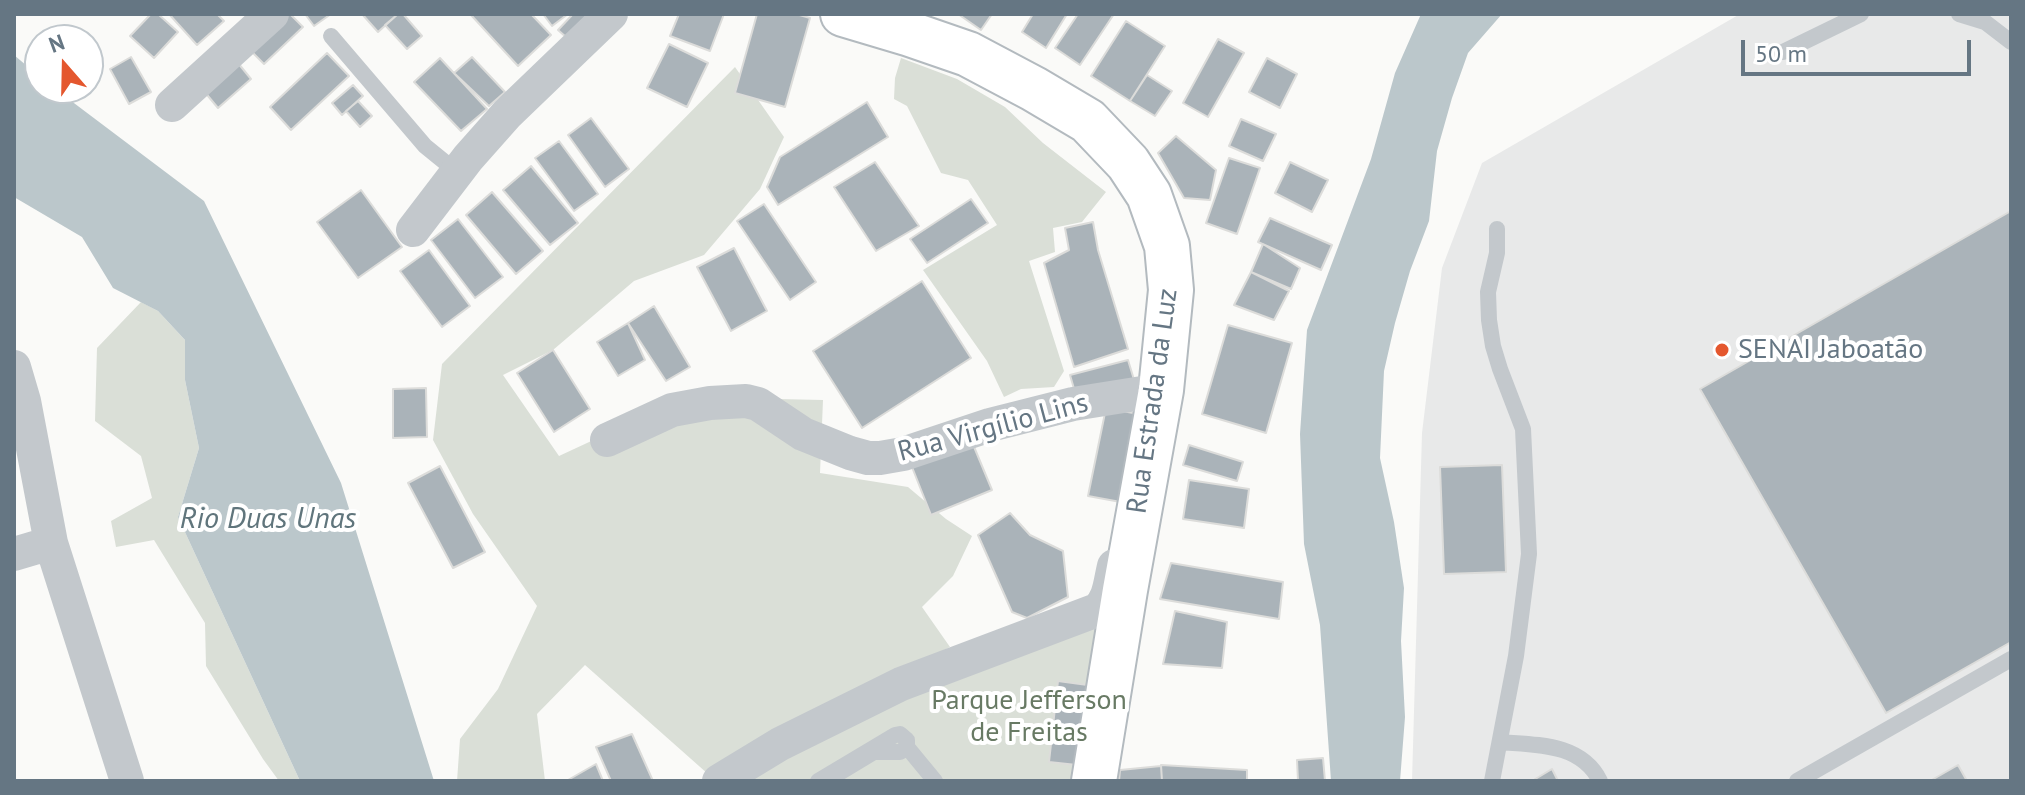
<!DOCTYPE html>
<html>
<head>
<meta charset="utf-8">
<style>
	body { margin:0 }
	#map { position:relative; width:2025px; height:795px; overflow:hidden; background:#fafaf8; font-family:"PT Sans",sans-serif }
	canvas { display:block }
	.frame { position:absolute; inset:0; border:16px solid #657683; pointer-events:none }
	.north { position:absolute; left:24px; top:24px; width:80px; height:80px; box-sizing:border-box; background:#fff; border:2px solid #c1c8cd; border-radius:50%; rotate:340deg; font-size:22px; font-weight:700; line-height:32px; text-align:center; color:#657683 }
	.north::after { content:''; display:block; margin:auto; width:28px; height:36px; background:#e4572e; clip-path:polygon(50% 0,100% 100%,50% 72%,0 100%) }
	.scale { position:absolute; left:1741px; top:40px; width:230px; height:36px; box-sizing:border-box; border:4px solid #657683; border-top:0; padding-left:10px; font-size:24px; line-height:28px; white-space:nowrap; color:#657683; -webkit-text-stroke:6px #fff; paint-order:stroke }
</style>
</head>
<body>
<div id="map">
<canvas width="2025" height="795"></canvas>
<div class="frame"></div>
<div class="north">N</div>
<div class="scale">50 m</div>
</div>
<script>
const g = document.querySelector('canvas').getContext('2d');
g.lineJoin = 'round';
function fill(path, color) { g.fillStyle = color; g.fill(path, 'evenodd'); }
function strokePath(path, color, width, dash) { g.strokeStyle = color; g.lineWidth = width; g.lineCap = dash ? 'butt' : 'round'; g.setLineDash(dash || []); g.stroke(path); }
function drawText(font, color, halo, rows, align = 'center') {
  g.font = font + ' "PT Sans",sans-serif'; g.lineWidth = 8; g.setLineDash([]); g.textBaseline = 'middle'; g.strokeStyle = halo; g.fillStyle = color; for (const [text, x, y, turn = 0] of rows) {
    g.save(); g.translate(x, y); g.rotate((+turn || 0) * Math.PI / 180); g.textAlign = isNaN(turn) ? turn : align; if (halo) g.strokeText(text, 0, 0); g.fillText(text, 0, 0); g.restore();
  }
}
fill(new Path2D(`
	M1740,14H2011V781H1967L1958,765L1930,781H1412L1422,433L1442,268L1482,163Z`), '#e8e9e9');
fill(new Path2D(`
	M901,58L957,79L1005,107L1043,143L1106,192L1082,222L1053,228L1055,252L1029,261L1064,371L1054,387L1021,389L1004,397L987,361L923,270L997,225L968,180L941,173L907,106L894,99L895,78Z
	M735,67L784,137L760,189L704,255L634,281L553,350L503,375L559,456L686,397L823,400L820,473L908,487L946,519L972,536L953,576L922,607L950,647L708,774L585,665L537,714L545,781H457L460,739L498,689L537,606L473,514L433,440L442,364Z
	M141,302L158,311L185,340V380L199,448L178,517L300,781H279L263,759L206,666L205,623L154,540L116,547L111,521L152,498L141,456L95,421L97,348Z
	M1109,620L1083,781H740L853,717Z`), '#dadfd7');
fill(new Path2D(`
	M1421,14H1502L1468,53L1452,98L1437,151L1429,221L1410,271L1395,323L1384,371L1380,458L1394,522L1404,588L1401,641L1405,717L1400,781H1331L1320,625L1304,544L1300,434L1307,330L1371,159L1395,73Z
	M14,55L40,77V88H54L204,201L341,483L434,781H300L178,517L199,448L185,380V340L158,311L113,288L82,237L14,197Z`), '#bbc7cb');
const building = new Path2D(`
	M151,14H158L178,32L154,58L130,36Z
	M169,14H217L224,21L197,45Z
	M285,14H290L303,27L264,64L249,49Z
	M305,14H331L314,26Z
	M362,14H398L378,32Z
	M398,14H403L422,36L407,49L385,25Z
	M472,14H531L551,35L518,66L471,15Z
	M543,14H568L552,26Z
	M573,14H598L575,45L558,30Z
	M679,14H724L710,51L670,36Z
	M757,14H796L810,18L785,107L735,93Z
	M958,14H992L981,30Z
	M1033,14H1067L1046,48L1022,32Z
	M1078,14H1114L1080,65L1055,48Z
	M1126,21L1165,46L1130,101L1091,76Z
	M1218,39L1244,53L1208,117L1183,103Z
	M669,44L708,63L687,107L647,88Z
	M327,53L349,76L291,130L270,107Z
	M131,57L151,92L129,104L110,69Z
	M472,57L505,92L489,106L454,73Z
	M440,58L487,109L461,131L414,82Z
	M1267,58L1297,74L1280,108L1249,92Z
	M238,63L251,79L218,108L203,90Z
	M1147,75L1172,91L1155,116L1130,101Z
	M353,85L363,96L342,115L332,103Z
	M358,101L372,116L360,127L346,111Z
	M867,102L888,137L778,205L767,187L780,157Z
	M591,118L629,169L605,187L568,135Z
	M1241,119L1276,134L1263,161L1229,146Z
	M1176,136L1216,170L1210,200L1184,198L1158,153Z
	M559,141L598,194L574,211L535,158Z
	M1229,158L1260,168L1237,234L1206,223Z
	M875,162L919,226L876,251L834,187Z
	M1290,162L1328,180L1312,212L1275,193Z
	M531,166L578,223L550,245L503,190Z
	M361,190L402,247L358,278L317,222Z
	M492,192L543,251L516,274L466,215Z
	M971,199L988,223L927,263L910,239Z
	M764,204L816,282L790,300L737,221Z
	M2011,211V642L1886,713L1700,389Z
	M1270,218L1332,245L1321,270L1258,242Z
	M458,219L503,277L475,298L431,240Z
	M1093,222L1098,250L1128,349L1074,367L1044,263L1069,250L1065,228Z
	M1263,244L1300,268L1291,289L1251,272Z
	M734,248L767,311L731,331L697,267Z
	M429,250L470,306L442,327L400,271Z
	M1251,272L1289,291L1274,320L1234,305Z
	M922,281L971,358L862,428L813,351Z
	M654,306L690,367L666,381L628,323Z
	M628,323L645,360L618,376L597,342Z
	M1228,325L1292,343L1266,433L1202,414Z
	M553,350L590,409L554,432L517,373Z
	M1128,360L1135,383L1077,399L1070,375Z
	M426,388L427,437L393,438V389Z
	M1106,408L1144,415L1126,503L1088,496Z
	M972,442L992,490L931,515L912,467Z
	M1189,445L1243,462L1237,481L1183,465Z
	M1502,465L1506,572L1444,574L1440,467Z
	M440,466L485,552L453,568L408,483Z
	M1189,480L1249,489L1244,528L1183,519Z
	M1010,513L1030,535L1063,551L1068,597L1027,618L1012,612L978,535Z
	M1171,563L1283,582L1279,619L1160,599Z
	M1175,611L1227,622L1222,668L1163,664Z
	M1058,681L1095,686L1086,766L1049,762Z
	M632,734L653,781H611L596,747Z
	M1323,758L1325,781H1298L1297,760Z
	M596,764L603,781H568V780Z
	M1161,765L1247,770V781H1162Z
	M1958,765L1967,781H1930Z
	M1161,766L1162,781H1119L1120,770Z
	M1552,769L1558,781H1532Z`);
fill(building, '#aab3b9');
strokePath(building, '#dcdcda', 2);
const secondary = new Path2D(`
	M843,14L910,34L968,54L1034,89L1088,121L1128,163L1149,195L1167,246L1171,290L1161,390L1125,590L1094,781`);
strokePath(secondary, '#b3babf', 48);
strokePath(new Path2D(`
	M1959,14L1985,22L2011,42
	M331,36L425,146L457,172
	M1783,52L1861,14
	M1500,742C1537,745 1581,743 1600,781
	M907,747L935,781
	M818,781L895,735L900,734L907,740V747L900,752H874L826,781
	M1492,781L1516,656L1529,554L1523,429L1500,369L1493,346L1489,320L1488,292L1497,253V229
	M1797,781L2011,659`), '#c3c8cc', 16);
strokePath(new Path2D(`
	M172,105L272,14
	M413,230L468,158L507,114L611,14
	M14,367L24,401L51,543L127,781
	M607,440L672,410L710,403L746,401L758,404L803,434L850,453L868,458H880L903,454L990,425L1073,404L1161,390
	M14,554L51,543
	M719,781L780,744L901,684L1097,610C1110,599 1110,582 1114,566`), '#c3c8cc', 34);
strokePath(secondary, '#fff', 44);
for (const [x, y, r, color] of [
	[1722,350,8,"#e4572e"]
]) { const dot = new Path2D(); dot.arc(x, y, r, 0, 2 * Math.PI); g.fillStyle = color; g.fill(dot); strokePath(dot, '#fff', 3); }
drawText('28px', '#657683', '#fff', [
	["SENAI Jaboatão",1738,350]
], 'left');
drawText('28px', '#657683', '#fff', [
	["Rua Estrada da Luz",1153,401,-82],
	["Rua Virgílio Lins",993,428,-15]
]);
drawText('28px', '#687a64', '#fff', [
	["Parque Jefferson",1029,701],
	["de Freitas",1029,733]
]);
drawText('italic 30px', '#60757c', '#fff', [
	["Rio Duas Unas",268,519]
]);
</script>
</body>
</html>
